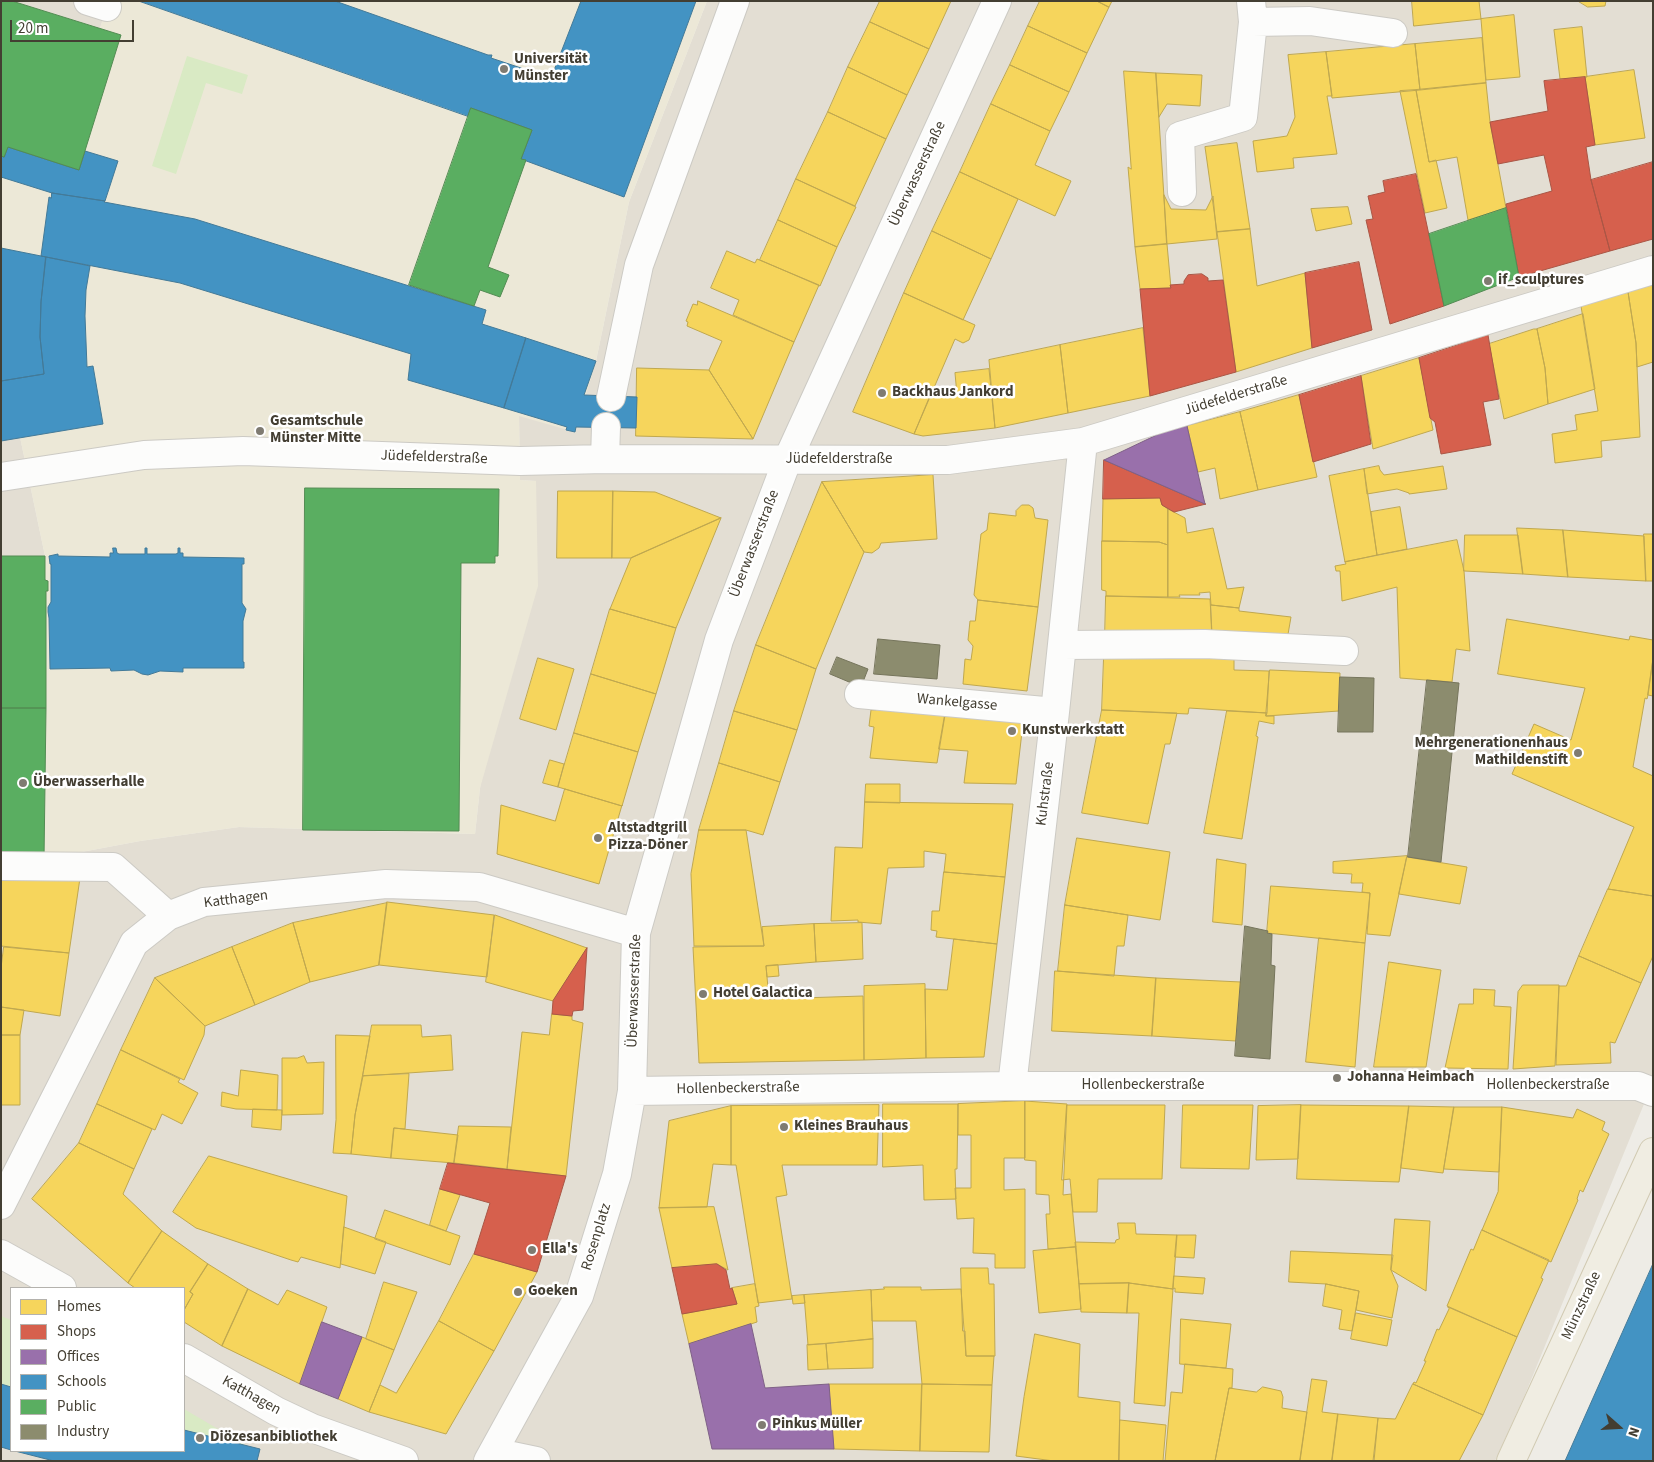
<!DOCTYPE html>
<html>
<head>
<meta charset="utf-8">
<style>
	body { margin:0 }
	#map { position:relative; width:1654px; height:1462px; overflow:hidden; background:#eeece6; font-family:"Source Sans 3",sans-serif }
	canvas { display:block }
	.frame { position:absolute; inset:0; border:2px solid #433e32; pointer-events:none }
	.legend { position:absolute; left:10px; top:1287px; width:175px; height:165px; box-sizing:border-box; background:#fff; border:1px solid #b4b2ad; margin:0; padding:6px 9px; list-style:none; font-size:15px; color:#433e32 }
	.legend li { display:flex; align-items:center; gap:10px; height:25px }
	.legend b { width:25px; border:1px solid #b4b2ad }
	.north { position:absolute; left:1594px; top:1402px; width:50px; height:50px; -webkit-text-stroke:4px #fff; paint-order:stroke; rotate:109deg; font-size:14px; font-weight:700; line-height:20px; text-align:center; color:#433e32 }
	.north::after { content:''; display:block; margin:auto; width:18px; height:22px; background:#433e32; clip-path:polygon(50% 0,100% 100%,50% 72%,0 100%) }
	.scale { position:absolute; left:10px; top:20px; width:124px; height:22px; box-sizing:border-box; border:2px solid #433e32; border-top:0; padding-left:6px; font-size:15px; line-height:18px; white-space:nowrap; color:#433e32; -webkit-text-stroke:4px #fff; paint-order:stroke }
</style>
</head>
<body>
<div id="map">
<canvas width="1654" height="1462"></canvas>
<div class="frame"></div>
<ul class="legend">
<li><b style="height:14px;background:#f6d55c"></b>Homes</li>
<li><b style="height:14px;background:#d6604d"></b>Shops</li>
<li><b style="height:14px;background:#9970ab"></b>Offices</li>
<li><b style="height:14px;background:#4393c3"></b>Schools</li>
<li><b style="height:14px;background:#5aae61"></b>Public</li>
<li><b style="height:14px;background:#8c8c6e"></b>Industry</li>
</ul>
<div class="north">N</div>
<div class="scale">20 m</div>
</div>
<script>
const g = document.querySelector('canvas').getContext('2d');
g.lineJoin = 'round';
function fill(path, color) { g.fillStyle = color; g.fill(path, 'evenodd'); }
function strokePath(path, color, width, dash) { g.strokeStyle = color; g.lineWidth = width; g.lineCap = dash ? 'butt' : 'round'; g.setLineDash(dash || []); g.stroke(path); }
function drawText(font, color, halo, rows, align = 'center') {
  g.font = font + ' "Source Sans 3",sans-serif'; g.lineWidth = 5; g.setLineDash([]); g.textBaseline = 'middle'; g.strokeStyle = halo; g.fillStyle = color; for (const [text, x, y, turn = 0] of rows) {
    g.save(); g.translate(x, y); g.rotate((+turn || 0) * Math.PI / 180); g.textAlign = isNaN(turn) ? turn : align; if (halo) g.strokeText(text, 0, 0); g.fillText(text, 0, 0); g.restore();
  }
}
fill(new Path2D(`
	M12,1H109L100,28Z
	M707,1H1653V1082L1524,1397L1495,1461H1V441L20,437L45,556L44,859L140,841L239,827L475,834L480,788L536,481L520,480L519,415L584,395L596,361L629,202ZM11,1288H184V1451H11Z`), '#e3ded3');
fill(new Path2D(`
	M1,1H12L100,28L109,1H707L629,202L596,361L575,432L519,416L520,480L536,481L538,586L480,788L475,834L239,827L140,841L44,859L46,591H48V581L45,580V556L20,437L1,441Z`), '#ece8d7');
fill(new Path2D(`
	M187,56L248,75L242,94L206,83L176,174L152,166Z
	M1,1316L11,1320V1387L1,1384Z
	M184,1409L247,1446L184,1430Z`), '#d9eac4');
const homes = new Path2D(`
	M880,1H951L929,49L870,22Z
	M1040,1H1097L1109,7L1087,53L1028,26Z
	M1097,1H1112L1109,7Z
	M1412,1H1479L1481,19L1414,26Z
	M1578,1H1606L1605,6L1588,7Z
	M1514,15L1520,77L1486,80L1481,19Z
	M870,22L929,49L907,95L848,67Z
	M1028,26L1087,53L1069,92L1010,65Z
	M1582,27L1587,77L1560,79L1554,30Z
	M1482,38L1486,83L1420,90L1415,44Z
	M1415,44L1420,90L1332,98L1326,52Z
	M1326,52L1332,96H1327L1337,154L1293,158L1294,168L1257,172L1253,141L1287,136L1295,117L1288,55Z
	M1010,65L1069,92L1050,131L991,104Z
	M848,67L907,95L886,139L828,112Z
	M1634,70L1645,138L1595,145L1585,77Z
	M1124,71L1156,73L1167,244L1135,247L1128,167L1131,169Z
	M1156,73L1202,75L1200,106L1167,104L1159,117Z
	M1486,83L1490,122L1506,208L1468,220L1457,157L1429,162L1416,90Z
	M1416,90L1429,162L1436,160L1447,208L1425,213L1400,91Z
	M991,104L1050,131L1035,165L1071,181L1055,216L960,172Z
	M828,112L886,139L855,206L796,179Z
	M1237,143L1250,229L1217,232L1205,147Z
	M960,172L1018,199L991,259L932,231Z
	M796,179L856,207L837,247L778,220Z
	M1164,195L1171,209L1206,210L1213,196L1217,239L1167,244Z
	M1348,207L1352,224L1316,231L1311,209Z
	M778,220L837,247L820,286L760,260Z
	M1250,229L1257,286L1305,273L1312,348L1236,372L1217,232Z
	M932,231L991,259L963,320L904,293Z
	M1167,244L1171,288L1140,289L1135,247Z
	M727,251L755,263L757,259L819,285L794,342L733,315L739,300L711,288Z
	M1653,285V362L1637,367L1636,343L1628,292Z
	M1628,292L1636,343L1640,437L1601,441L1602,457L1555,463L1552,434L1577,430L1575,415L1598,411L1581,306Z
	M904,293L975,325L969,340L963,343L955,339L914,434L853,412Z
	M698,301L794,342L753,439L709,370L722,341L687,326L688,322L686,321L693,304L697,305Z
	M1583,314L1595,389L1548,404L1545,368L1537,329Z
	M1143,328L1150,396L1068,413L1060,345Z
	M1534,329H1537L1545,368L1548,404L1504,419L1489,344Z
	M1060,345L1068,413L995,428L989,360Z
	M1419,358L1433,430L1373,449L1361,376Z
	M637,368L709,370L753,439L636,436Z
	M989,369L995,428L923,436L914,434L929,398L957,395L955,373Z
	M1299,395L1317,477L1258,490L1240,412Z
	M1240,412L1258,490L1220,499L1215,468L1198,472L1187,426Z
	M1379,466L1380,470L1384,475L1443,466L1447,489L1409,494V493L1397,489L1367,494L1364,469Z
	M1364,469L1377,555L1345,562L1329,476Z
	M933,475L937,539L881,543L879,548L872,553L864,552L822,482Z
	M822,482L864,552L816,669L756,645Z
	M558,491H613L612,558H557Z
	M613,491L655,492L721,518L631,558H612Z
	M1160,498L1162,505L1168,509V545L1159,542L1102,541L1103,499Z
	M1022,505H1029L1033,508L1035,518L1048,520L1038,607L978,600L974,595L981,534L987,530L989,513L1016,516V511Z
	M1400,507L1407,549L1377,555L1371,512Z
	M1168,509L1185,518L1187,533L1213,528L1227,589L1244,587L1239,608L1211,605L1210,592L1199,593L1200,595H1179L1180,597H1168Z
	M721,518L676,628L610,609L631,558Z
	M1517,528L1563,530L1568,577L1523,574Z
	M1563,530L1644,536L1646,581L1568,577Z
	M1644,534H1653V581H1646Z
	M1465,535H1518L1523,574L1464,571Z
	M1457,540L1464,571L1470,651L1456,649L1452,682L1400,678L1397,587L1342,601L1340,571H1336L1335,566L1346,564L1345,562Z
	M1102,541L1159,542L1168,545V597L1106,596V591L1102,590Z
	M1106,596L1210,599L1212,633L1105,637Z
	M978,600L1038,607L1027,691L963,684L965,659L971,660L973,646L968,640L970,621H975Z
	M1211,605L1239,608V611L1291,617L1287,640L1212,633Z
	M610,609L676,628L656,694L591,674Z
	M1507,619L1629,640L1630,636L1653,640V659L1648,695L1647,699L1645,698L1633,767L1653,776V896L1608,889L1634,827L1512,774L1534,724L1571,740L1585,688L1498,674Z
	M756,645L816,669L797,730L734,711Z
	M1104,657L1234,658V670L1269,671L1267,713L1189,708L1188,714L1102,710Z
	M538,658L574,669L556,730L520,719Z
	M1653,659V696L1648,695Z
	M1270,670L1340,673L1339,711L1266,716Z
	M591,674L656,694L638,752L574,733Z
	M876,708L945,715L937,763L870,758L874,727L869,726L871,710H876Z
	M1102,710L1177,713L1170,744H1165L1148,824L1082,813Z
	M734,711L797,730L780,782L719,763Z
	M1227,711L1267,713L1266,716H1274V724L1259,721L1256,736L1258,737L1242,839L1204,833Z
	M945,715L1023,723L1016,784L964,783L968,751L939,749Z
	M574,733L638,752L622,806L558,787Z
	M550,760L564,764L558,787L543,783Z
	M719,763L780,782L763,835L746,830H699Z
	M866,784H900V803L865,802Z
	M565,789L622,806V805L599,884L497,854L501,805L555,821Z
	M865,802L1013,804L1005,877L944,872L946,854L924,851V867L888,868L881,924L858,922V920L831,921L835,847L862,848Z
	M699,830H746L764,946H694L691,874Z
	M1077,838L1170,852L1160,920L1065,905Z
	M1407,856L1390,936L1367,934L1370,893L1362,892L1363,883H1351L1352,874L1333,873V862Z
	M1407,857L1467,867L1460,904L1399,894Z
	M1217,859L1246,864L1242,925L1213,922Z
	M944,872L1005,877L997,944L936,937L937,931L931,930L932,911H939Z
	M1,876L80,878L69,953L1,946Z
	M1271,886L1370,893L1365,943L1267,933Z
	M1608,889L1653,896V956L1641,983L1579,956Z
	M387,902L494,915L487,977L379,965Z
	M387,903L379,965L310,982L293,923Z
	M1065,905L1128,915L1124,946H1117L1114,976L1058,971Z
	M495,915L587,948L553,1001L486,982Z
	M293,923L310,982L255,1005L232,947Z
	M862,923L863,959L816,962L814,924Z
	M814,924L816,962L766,966L769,999L863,996L864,1060L699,1063L693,947L764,946L762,927Z
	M1319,938L1365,943L1355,1067L1306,1062Z
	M954,939L997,944L984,1057L926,1058L925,989L947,990Z
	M4,947L69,953L60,1016L1,1007V968Z
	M232,947L255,1005L205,1026L155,978Z
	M1579,956L1641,983L1615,1043L1610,1042L1611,1063L1556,1065L1559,986H1566Z
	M1389,962L1441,970L1426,1067H1374Z
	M778,965L779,976L767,977L766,966Z
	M1055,971L1156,978L1152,1036L1052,1031Z
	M155,978L205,1026L204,1035L184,1080L121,1050Z
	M1156,978L1241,982L1236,1041L1152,1036Z
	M925,984L926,1058L864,1060V986Z
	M1523,985H1559L1555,1066L1513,1069L1518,992Z
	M1474,989L1495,990L1494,1006L1511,1007L1508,1069L1445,1068L1459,1004H1473Z
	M1,1007L24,1010L20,1035H1Z
	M552,1014L572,1016V1020L583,1023L566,1176L507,1169L522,1032L549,1035Z
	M372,1025H421L422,1037L451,1035L453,1070L363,1076Z
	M1,1035H20V1105H1Z
	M336,1035L370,1036L355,1115L351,1154L333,1153L336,1120Z
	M121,1050L180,1079L178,1082L198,1093L182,1124L162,1114L155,1130L97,1104Z
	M304,1056L307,1063L324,1062L323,1114L282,1115V1058H297Z
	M241,1070L278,1075L277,1110L236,1109L221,1106L222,1092L238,1096Z
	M409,1074L405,1129L394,1128L391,1158L351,1154L355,1115L363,1076Z
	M1025,1101L1067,1104L1063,1195L1071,1194L1076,1247L1048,1249L1046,1214H1050L1049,1195L1036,1194V1161L1025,1160Z
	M1025,1101V1158H1004V1190L1025,1189V1268H995V1254L973,1253L974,1218L957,1219L955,1188H971V1135H958V1104Z
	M97,1104L152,1129L134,1169L79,1143Z
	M883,1104H958L957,1169H955L956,1199L924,1200L923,1165L883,1167Z
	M879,1105L877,1165H782L787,1195L776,1197L792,1299L758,1303L736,1165H731V1106Z
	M1067,1105H1165L1162,1179H1098L1097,1212H1073L1070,1179L1062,1180Z
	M1183,1105H1253L1249,1169L1181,1168Z
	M1301,1105L1409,1106L1399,1182L1297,1179Z
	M1301,1105L1298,1159L1256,1160L1258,1106Z
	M731,1106V1165L713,1164L707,1207L659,1208L669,1121Z
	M1409,1106L1454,1107L1443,1173L1401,1168Z
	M1454,1107H1502L1499,1172L1444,1169Z
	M1502,1107L1573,1118L1577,1109L1605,1122L1602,1130L1609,1134L1583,1192L1580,1190L1577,1199L1578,1200L1551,1262L1482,1230L1498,1192Z
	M253,1109L282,1110L281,1130L252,1127Z
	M459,1126L511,1127L507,1169L454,1163Z
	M394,1128L458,1135L454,1163L391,1158Z
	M79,1143L134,1169L123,1194L162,1231L128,1283L32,1199Z
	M209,1156L347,1196L340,1268L301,1257L298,1262L291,1260L196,1228L173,1212Z
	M440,1189L460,1195L446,1231L430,1225Z
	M714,1207L728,1270L717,1264L672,1268L659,1208Z
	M385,1210L460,1236L450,1265L375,1239Z
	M1395,1219L1430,1221L1426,1291L1391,1270Z
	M1118,1223H1135L1136,1234L1177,1235L1173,1289L1129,1283L1079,1284L1075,1242L1115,1243L1116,1240L1119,1239Z
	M344,1227L386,1242L375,1274L341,1264Z
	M1482,1230L1549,1260L1541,1278L1543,1279L1517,1337L1447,1306L1471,1249L1473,1250Z
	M162,1231L208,1264L190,1292L193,1294L184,1310V1288H135L128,1283Z
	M1177,1235H1196L1194,1258L1175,1257Z
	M1076,1247L1081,1309L1039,1313L1033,1251Z
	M1291,1251L1393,1255L1391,1270L1398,1286L1392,1318L1356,1310L1359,1291L1326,1284L1289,1282Z
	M474,1254L537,1272L494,1351L439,1321Z
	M208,1264L248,1289L222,1346L184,1322V1310L193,1294L190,1292Z
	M961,1268H988L989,1284H994L995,1356H966L965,1331H963Z
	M1174,1276L1205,1278L1203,1294L1175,1292V1288L1173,1289Z
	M384,1282L417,1292L394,1350L366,1339Z
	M1129,1283L1127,1313L1081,1312L1079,1284Z
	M1129,1283L1173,1289L1165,1406L1134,1403L1139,1313H1127Z
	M755,1284L759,1306L755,1307L757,1322L689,1344L682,1314L737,1304L732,1288Z
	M1326,1284L1359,1291L1352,1331L1339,1329L1342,1310L1323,1306Z
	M884,1287H921V1290L961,1289L966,1356H994L992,1385L922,1384L916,1321H872L871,1290L884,1289Z
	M248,1289L278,1305L287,1290L327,1307L300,1384L222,1346Z
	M871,1290L873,1339L808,1345L804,1295Z
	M804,1295L805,1303L793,1304L792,1296Z
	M1448,1307L1517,1337L1483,1415L1413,1384L1414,1382L1416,1383L1426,1361H1424L1437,1329L1439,1330L1449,1309Z
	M1356,1313L1392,1320L1387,1346L1351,1339Z
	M1181,1319L1231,1324L1226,1368L1180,1364Z
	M439,1321L494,1351L446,1434L369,1412L380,1385L396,1393Z
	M1035,1334L1080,1344L1078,1397L1120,1402L1119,1461H1054L1016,1456L1024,1397Z
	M362,1337L394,1350L369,1412L338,1399Z
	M873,1339V1368L828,1369L826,1344Z
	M826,1344L828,1369L808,1370L807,1345Z
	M1185,1364L1233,1369L1232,1388H1229L1215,1461H1165L1171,1392L1182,1393Z
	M1312,1379L1327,1381L1322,1412L1338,1414L1332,1461H1300Z
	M829,1384H922L920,1451L834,1449Z
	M922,1384L992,1385L989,1452L920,1451Z
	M1413,1384L1483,1415L1459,1461H1374L1378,1418L1395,1419Z
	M1263,1387L1281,1391L1283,1397L1282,1408L1307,1412L1300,1461H1215L1229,1388L1256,1392Z
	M1338,1414L1378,1418L1373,1461H1332Z
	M1120,1420L1166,1425L1163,1461H1119Z`);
fill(homes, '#f6d55c');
strokePath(homes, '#c0a84f', 1);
const shops = new Path2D(`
	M1585,77L1595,145L1586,147L1591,180L1610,251L1519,277L1506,204L1552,191L1544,155L1498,164L1490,122L1548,111L1544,81Z
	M1653,162V239L1610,251L1591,180Z
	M1416,174L1444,306L1390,324L1366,220L1373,219L1368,196L1385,192L1383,181Z
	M1359,262L1372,330L1312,348L1305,273Z
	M1202,274L1208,278V281L1223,280L1236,372L1150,396L1140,289L1171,288L1170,285L1184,284V281L1188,275Z
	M1488,335L1499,399L1483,402L1491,445L1441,454L1435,422L1430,418L1419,358Z
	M1361,376L1371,444L1313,462L1299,395Z
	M1104,460L1205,504H1206L1174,512L1162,505L1160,498L1103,499Z
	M587,948L583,1010L573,1011L572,1016L552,1014L553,1001Z
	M448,1163L566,1176L537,1272L474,1254L490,1203L440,1189Z
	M717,1264L726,1270L730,1289L732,1288L737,1304L682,1314L672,1268Z`);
fill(shops, '#d6604d');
strokePath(shops, '#aa5645', 1);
const offices = new Path2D(`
	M1187,426L1205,504L1104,460L1165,431Z
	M322,1322L362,1337L338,1399L300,1384Z
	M751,1324L765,1388L829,1384L834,1449H712L689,1344Z`);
fill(offices, '#9970ab');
strokePath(offices, '#7f6187', 1);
const schools = new Path2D(`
	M139,1H335L488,55H492L491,58L551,78L581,1H696L624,197L521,159L532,130L471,108L468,116Z
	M8,147L79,170L85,151L118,161L105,201L52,193L1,177V156L4,157Z
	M52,193L105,201L104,202L195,219L486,310L482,324L526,338L504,408L408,380L411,354L180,283L41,256L49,197L51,198Z
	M1,248L46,257L41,302L40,337L44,374L1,381Z
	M46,257L90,266L86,290L85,316L87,367L93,366L103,424L1,441V381L44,374L40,337L41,302Z
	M526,338L596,361L584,395L637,397L636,428L576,427L575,432L566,430L567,427L504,408Z
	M113,548H116L117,553L119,554H145V548H147V554H176L178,553V548H180V553H183V557L244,558V564H242V603L246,609L243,621V662H244V668H183V672L160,671L148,675L142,674L134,670L111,671L110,668L50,669L49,618L48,612V607L51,602V564H50L49,556L58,554V556L110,557V553H113Z
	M1653,1264V1461H1565L1622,1333Z
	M1,1384L11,1387V1450L1,1447Z
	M184,1430L260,1449L257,1461H54L15,1451H184Z`);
fill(schools, '#4393c3');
strokePath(schools, '#437a98', 1);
const public = new Path2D(`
	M1,1H12L121,35L79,170L8,147L4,157L1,156Z
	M471,108L532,130L521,159L526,160L488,267L509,275L500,297L480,290L474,306L409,285Z
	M1506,208L1519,277L1444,306L1429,234Z
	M305,488L499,489L498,556H495V563H461L459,831L303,830Z
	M1,556H45V580L48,581V591H46V708H1Z
	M1,708H46L44,859H1Z`);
fill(public, '#5aae61');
strokePath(public, '#538c53', 1);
const industry = new Path2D(`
	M878,639L940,645L937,679L874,674Z
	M837,657L868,669L861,687L830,674Z
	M1340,677L1374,678L1373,732H1338Z
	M1427,680L1459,683L1441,862L1408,857Z
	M1245,926L1268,931L1267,933L1272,934L1271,965L1275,966L1270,1059L1235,1056Z`);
fill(industry, '#8c8c6e');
strokePath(industry, '#76755c', 1);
const minor = new Path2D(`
	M88,1L107,7
	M1253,22L1310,21L1393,33
	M1182,192L1180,136L1243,117L1253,22L1251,1
	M611,397L639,265L735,1
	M605,459L606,427
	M1,477L144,455L243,451L520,461L605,459L948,460L1083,442L1653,270
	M1062,645L1205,644L1344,651
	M859,694L1055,712
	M1,866L113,867L168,916
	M1012,1086L1055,712L1083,442
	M632,1091L1012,1086H1638L1653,1092
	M1,1205L134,943L168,916L204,902L386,884L479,887L636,933
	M1,1254L62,1288
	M184,1358L276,1411L312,1428L404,1461
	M493,1452L536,1461
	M488,1461L579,1296L617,1174L632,1091L636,933L719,640L787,461L997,1`);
const major = new Path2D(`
	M1511,1461L1653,1152`);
strokePath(minor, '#cccac4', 30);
strokePath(major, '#d1cab2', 30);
strokePath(minor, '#fcfcfb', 28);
strokePath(major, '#f0ede2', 28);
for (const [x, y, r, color] of [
	[504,69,5,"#7f7b71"],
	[1488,281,5,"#7f7b71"],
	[882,393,5,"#7f7b71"],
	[260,431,5,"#7f7b71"],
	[1012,731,5,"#7f7b71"],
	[1578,753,5,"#7f7b71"],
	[23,783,5,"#7f7b71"],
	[598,838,5,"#7f7b71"],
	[703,994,5,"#7f7b71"],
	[1337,1078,5,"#7f7b71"],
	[784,1127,5,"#7f7b71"],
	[532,1250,5,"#7f7b71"],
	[518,1292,5,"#7f7b71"],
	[762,1425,5,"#7f7b71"],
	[200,1438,5,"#7f7b71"]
]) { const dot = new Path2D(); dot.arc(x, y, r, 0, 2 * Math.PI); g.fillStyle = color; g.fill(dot); strokePath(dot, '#fff', 2); }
drawText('bold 15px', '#433e32', '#fff', [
	["Universität",514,60],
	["Münster",514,77],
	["if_sculptures",1498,281],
	["Backhaus Jankord",892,393],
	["Gesamtschule",270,422],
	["Münster Mitte",270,439],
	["Kunstwerkstatt",1022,731],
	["Mehrgenerationenhaus",1568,744,"right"],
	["Mathildenstift",1568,761,"right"],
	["Überwasserhalle",33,783],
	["Altstadtgrill",608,829],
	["Pizza-Döner",608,846],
	["Hotel Galactica",713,994],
	["Johanna Heimbach",1347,1078],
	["Kleines Brauhaus",794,1127],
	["Ella's",542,1250],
	["Goeken",528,1292],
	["Pinkus Müller",772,1425],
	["Diözesanbibliothek",210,1438]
], 'left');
drawText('15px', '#433e32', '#fff', [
	["Überwasserstraße",918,174,-65],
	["Jüdefelderstraße",1236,396,-17],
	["Jüdefelderstraße",434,458,2],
	["Jüdefelderstraße",839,460],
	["Überwasserstraße",755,544,-69],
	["Wankelgasse",957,703,5],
	["Kuhstraße",1046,794,-83],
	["Katthagen",236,900,-7],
	["Überwasserstraße",635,991,-88],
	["Hollenbeckerstraße",1143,1086],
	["Hollenbeckerstraße",1548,1086],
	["Hollenbeckerstraße",738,1089,-1],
	["Rosenplatz",597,1237,-73],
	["Münzstraße",1582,1306,-65],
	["Katthagen",251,1396,29]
]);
</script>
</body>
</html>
